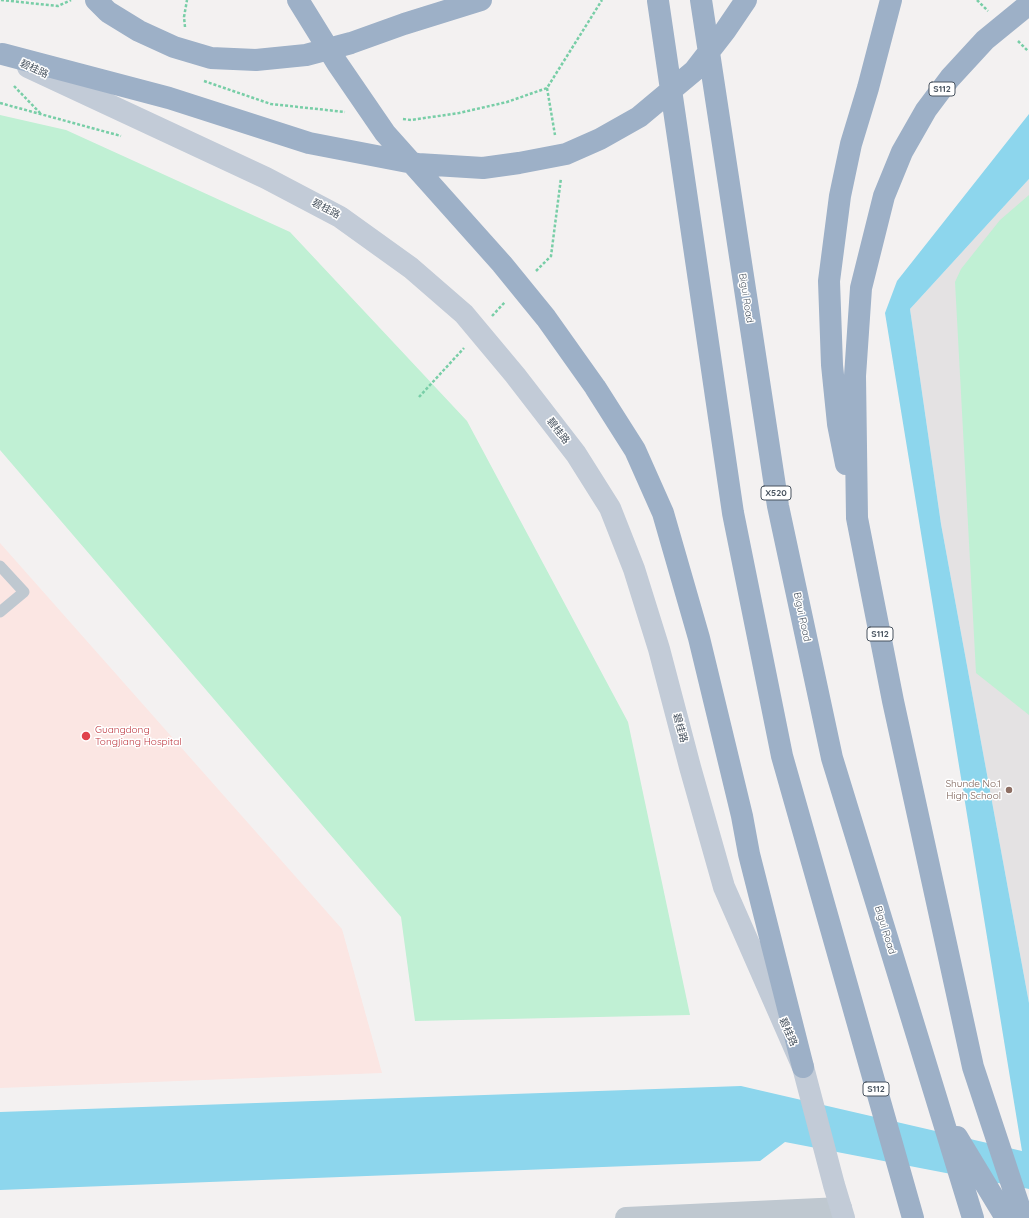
<!DOCTYPE html>
<html>
<head>
<meta charset="utf-8">
<style>
	body { margin:0 }
	canvas { display:block; background:#f3f1f1 }
</style>
</head>
<body>
<canvas width="1029" height="1218"></canvas>
<script>
const g = document.querySelector('canvas').getContext('2d');
g.lineJoin = 'round';
function fill(path, color) { g.fillStyle = color; g.fill(path, 'evenodd'); }
function strokePath(path, color, width, dash) { g.strokeStyle = color; g.lineWidth = width; g.lineCap = dash ? 'butt' : 'round'; g.setLineDash(dash || []); g.stroke(path); }
function drawText(font, color, halo, rows, align = 'center') {
  g.font = font + ' Quicksand,"Noto Sans SC",sans-serif'; g.lineWidth = 3; g.setLineDash([]); g.textBaseline = 'middle'; g.strokeStyle = halo; g.fillStyle = color; for (const [text, x, y, turn = 0] of rows) {
    g.save(); g.translate(x, y); g.rotate((+turn || 0) * Math.PI / 180); g.textAlign = isNaN(turn) ? turn : align; if (halo) g.strokeText(text, 0, 0); g.fillText(text, 0, 0); g.restore();
  }
}
fill(new Path2D(`
	M1029,179V1003L941,524L910,309Z`), '#e4e2e3');
fill(new Path2D(`
	M0,543L342,929L382,1073L0,1088Z`), '#fbe6e3');
fill(new Path2D(`
	M0,115L66,130L290,232L467,421L628,722L690,1015L415,1021L401,917L0,450Z
	M1029,195V715L976,673L955,282L961,269L1000,220Z`), '#c0f0d4');
fill(new Path2D(`
	M1029,114V179L910,309L941,524L1029,1003V1189L785,1142L760,1161L0,1190V1112L741,1086L1022,1151L885,313L897,281Z`), '#8dd6ed');
strokePath(new Path2D(`
	M1,0L58,6L71,0
	M977,0L988,11
	M185,27L184,17L187,0
	M1018,41L1028,51
	M204,81L271,104L345,112
	M14,86L41,114
	M547,88L555,135
	M0,103L121,136
	M403,119L411,120L459,113L507,102L547,88L602,0
	M536,271L551,256L561,178
	M492,316L505,302
	M419,397L464,348`), '#78cea7', 2.5, [3, 2]);
strokePath(new Path2D(`
	M0,566L24,592L0,612`), '#bfc8d0', 11);
strokePath(new Path2D(`
	M626,1218L841,1208`), '#bfc8d0', 22);
strokePath(new Path2D(`
	M28,67L266,178L340,217L411,268L464,314L515,375L576,454L610,508L634,569L659,649L690,767L724,887L803,1067L834,1185L844,1218`), '#c2cbd7', 22);
strokePath(new Path2D(`
	M96,0L108,12L139,31L174,47L211,58L256,60L306,55L351,43L404,24L481,0
	M298,0L337,63L385,133L502,264L546,318L595,387L635,450L663,513L699,638L742,816L749,854L803,1067
	M701,0L778,506L832,758L973,1218
	M658,1L733,513L782,756L913,1218
	M2,54L169,98L309,143L418,164L483,168L519,163L566,154L600,139L639,117L694,71L725,31L746,0
	M846,464L838,424L832,365L829,281L840,196L851,144L868,88L891,0
	M957,1137L1006,1218
	M1023,1218L973,1067L893,701L857,518L855,376L861,288L884,196L902,152L926,110L950,78L985,40L1029,4`), '#9db0c7', 22);
for (const [x, y, r, color] of [
	[86,736,5,"#e0444e"],
	[1009,790,4,"#8d6e63"]
]) { const dot = new Path2D(); dot.arc(x, y, r, 0, 2 * Math.PI); g.fillStyle = color; g.fill(dot); strokePath(dot, '#fff', 1.5); }
for (const [x, y, w] of [
	[942,89,26],
	[776,493,30],
	[880,634,26],
	[876,1089,26]
]) { const box = new Path2D(); box.roundRect(x - w / 2, y - 7, w, 14, 3); g.fillStyle = '#fff'; g.fill(box); strokePath(box, '#48535f', 1); }
drawText('bold 9px', '#48535f', null, [
	["S112",942,89],
	["X520",776,493],
	["S112",880,634],
	["S112",876,1089]
]);
drawText('10px', '#48535f', '#fff', [
	["碧桂路",34,69,25],
	["碧桂路",326,209,28],
	["Bigui Road",746,298,81],
	["碧桂路",558,431,52],
	["Bigui Road",802,617,78],
	["碧桂路",680,728,75],
	["Bigui Road",885,930,73],
	["碧桂路",788,1032,66]
]);
drawText('10px', '#be3a42', '#fff', [
	["Guangdong",95,730],
	["Tongjiang Hospital",95,742]
], 'left');
drawText('10px', '#785e54', '#fff', [
	["Shunde No.1",1001,784],
	["High School",1001,796]
], 'right');
</script>
</body>
</html>
